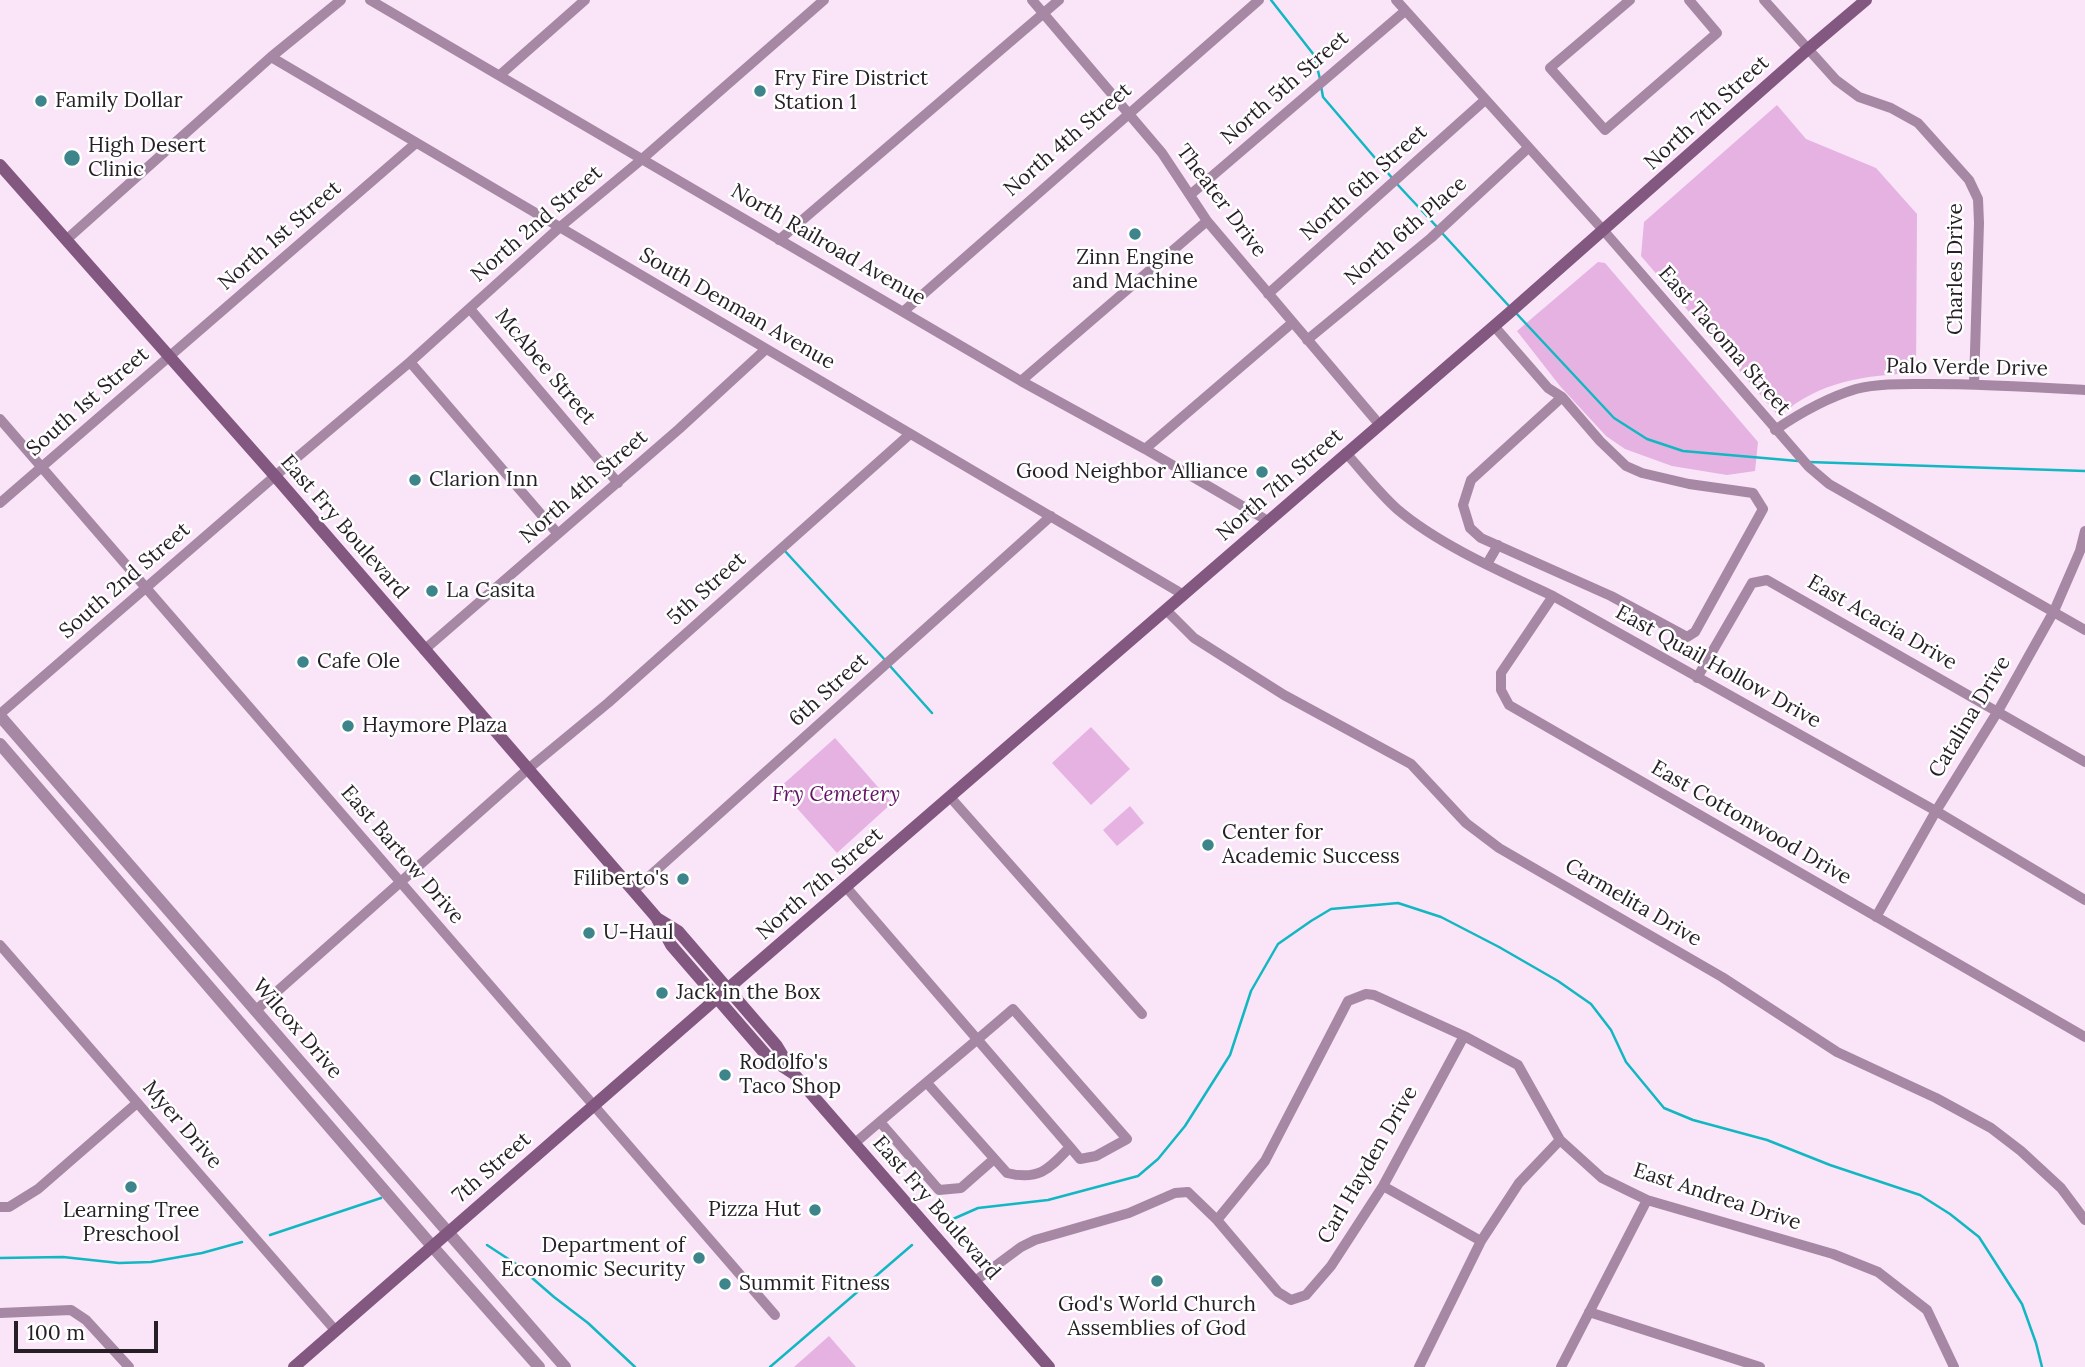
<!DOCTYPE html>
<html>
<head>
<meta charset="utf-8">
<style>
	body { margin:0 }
	#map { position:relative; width:2085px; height:1367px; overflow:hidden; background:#f9e4f8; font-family:Lora,serif }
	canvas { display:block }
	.scale { position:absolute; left:14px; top:1321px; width:144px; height:32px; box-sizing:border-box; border:4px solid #261f26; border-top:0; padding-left:9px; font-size:21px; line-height:24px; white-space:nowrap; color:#261f26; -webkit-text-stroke:5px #fff; paint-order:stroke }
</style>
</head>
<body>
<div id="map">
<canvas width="2085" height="1367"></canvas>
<div class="scale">100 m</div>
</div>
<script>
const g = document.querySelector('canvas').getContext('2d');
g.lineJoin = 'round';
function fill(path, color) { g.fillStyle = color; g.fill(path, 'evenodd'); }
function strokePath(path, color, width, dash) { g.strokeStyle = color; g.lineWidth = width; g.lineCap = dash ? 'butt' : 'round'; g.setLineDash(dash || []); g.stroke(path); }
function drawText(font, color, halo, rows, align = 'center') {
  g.font = font + ' Lora,serif'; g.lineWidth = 5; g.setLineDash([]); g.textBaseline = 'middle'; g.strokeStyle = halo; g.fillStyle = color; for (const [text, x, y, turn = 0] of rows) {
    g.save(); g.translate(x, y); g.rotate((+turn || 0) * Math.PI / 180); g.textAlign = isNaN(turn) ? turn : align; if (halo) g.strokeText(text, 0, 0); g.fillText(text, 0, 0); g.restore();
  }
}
fill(new Path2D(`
	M1777,105L1806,139L1876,168L1917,214L1916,373C1867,375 1819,381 1781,415L1776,413L1641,256L1644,222Z
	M1598,262L1605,263L1758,442L1755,471L1727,475L1672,466L1625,449L1606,436L1560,386L1517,331Z
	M1091,727L1130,769L1091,805L1052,763Z
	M835,738L892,803L837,853L779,788Z
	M1130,806L1144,823L1117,846L1103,830Z
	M829,1336L856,1367H794Z`), '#e5b2e2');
strokePath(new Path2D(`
	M1271,0L1314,55L1320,79
	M1321,86L1323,97L1393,179
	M1397,184L1438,228
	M1442,233L1509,306
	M1516,313L1614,418L1647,439L1683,451L1798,461
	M1808,462L2085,471
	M784,550L886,661
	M890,666L932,713
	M953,1219L978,1208L1048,1200L1138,1176L1158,1159L1185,1126L1230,1055L1251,991L1278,944L1311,921L1331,909L1398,903L1441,917L1499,947L1558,981L1591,1004L1611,1030L1626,1062L1664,1108L1693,1120L1767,1140L1830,1165L1920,1195L1950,1214L1979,1237L2022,1304L2036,1343L2042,1367
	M270,1235L381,1198
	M487,1245L516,1264L554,1297L588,1323L635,1367
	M0,1258L63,1257L119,1263L151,1262L202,1253L242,1242
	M770,1367L912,1245`), '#11b7c1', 2.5);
strokePath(new Path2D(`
	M370,0L1021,381L1145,449L1263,518L1267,523
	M1032,0L1162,153L1207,221L1379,424
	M1396,0L1604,231L1809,467L1829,484L2085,630
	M1630,0L1550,68L1605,130L1717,33L1689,0
	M1764,0L1836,80L1859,97L1891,108L1918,123L1969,180L1978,199L1979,223L1974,384
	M271,57L1184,595
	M500,75L585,0
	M1190,195L1405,11
	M66,240L271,57L341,0
	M779,240L1059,0
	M1268,294L1485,100
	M470,309L618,483
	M904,311L1259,0
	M1494,326L1548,388L1562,397L1600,441L1626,466L1642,473L1689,484L1753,493L1763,509L1695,632L1687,637L1611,596L1481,538L1470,528L1463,505L1471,480L1562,397
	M1307,340L1431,238L1528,148
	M410,362L558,534
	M1021,381L1207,221
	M0,419L775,1315
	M1775,430C1800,413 1826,398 1856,389C1880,383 1905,384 1930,384C1982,384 2033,387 2085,390
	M1145,449L1292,323
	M1346,453C1363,472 1379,493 1397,509C1439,545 1504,573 1553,596L1936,811L2085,900
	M0,503L416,143
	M1487,564L1498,545
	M1553,596L1501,673V690L1509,705L2085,1037
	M1166,610L1194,638L1284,695L1411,764L1466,823L1499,848L1722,977L1837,1052L1936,1098L1991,1128L2021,1151L2061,1188L2085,1220
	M424,650L679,429L766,349
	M1697,678L1752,583L1767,580L2085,762
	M0,714L275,476L410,362L560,227L641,160L824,0
	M950,797L1142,1014
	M846,887L1070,1147L1080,1159L1096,1156L1127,1139L1013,1009C961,1054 907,1098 855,1143
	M633,891L1051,516
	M1876,917L1936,811L1998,711L2054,611L2080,551L2085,531
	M0,945L335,1330
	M255,1011L528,769L608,703L910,434
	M927,1083L1007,1173C1039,1181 1049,1169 1070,1147
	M880,1122L939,1190L961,1188L994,1159
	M1383,1186L1481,1241
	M0,1207H9L38,1189L137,1103
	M1217,1220L1265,1161L1348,1001L1366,994L1374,995L1464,1036L1518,1065L1560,1140L1602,1178L1647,1200L1833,1254L1878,1272L1927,1310L1954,1367
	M975,1281L1021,1247L1035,1240L1129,1213L1175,1193L1188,1192L1217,1220L1278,1292L1291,1300L1306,1295L1331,1266L1383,1186L1464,1036
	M1589,1312L1760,1367
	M0,1313L71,1310L86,1320L129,1367
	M1419,1367L1481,1241L1519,1183L1560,1140
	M1561,1367L1647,1200`), '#a688a4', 10);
strokePath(new Path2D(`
	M0,716L565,1367
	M0,744L432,1246L539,1367`), '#a688a4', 12);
strokePath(new Path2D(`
	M0,165L275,476L656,917L671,945L768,1057L794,1074
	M657,918L678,931L777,1046L794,1074L1049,1367
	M294,1367L717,998L1508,314L1808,49L1866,0`), '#825881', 12);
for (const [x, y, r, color] of [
	[760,91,7,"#3d858b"],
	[41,101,7,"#3d858b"],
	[72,158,9,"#3d858b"],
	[1135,234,7,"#3d858b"],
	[1262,472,7,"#3d858b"],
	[415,480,7,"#3d858b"],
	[432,591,7,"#3d858b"],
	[303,662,7,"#3d858b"],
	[348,726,7,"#3d858b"],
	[1208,845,7,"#3d858b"],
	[683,879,7,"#3d858b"],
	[589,933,7,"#3d858b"],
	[662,993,7,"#3d858b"],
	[725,1075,7,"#3d858b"],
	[131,1187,7,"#3d858b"],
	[815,1210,7,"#3d858b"],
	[699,1258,7,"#3d858b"],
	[1157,1281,7,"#3d858b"],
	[725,1284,7,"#3d858b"]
]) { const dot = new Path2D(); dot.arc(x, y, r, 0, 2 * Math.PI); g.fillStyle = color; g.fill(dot); strokePath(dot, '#fff', 2.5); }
drawText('21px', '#261f26', '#fff', [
	["Fry Fire District",774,79],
	["Station 1",774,103],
	["Family Dollar",55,101],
	["High Desert",88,146],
	["Clinic",88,170],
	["Zinn Engine",1135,258,"center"],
	["and Machine",1135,282,"center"],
	["Good Neighbor Alliance",1248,472,"right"],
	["Clarion Inn",429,480],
	["La Casita",446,591],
	["Cafe Ole",317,662],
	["Haymore Plaza",362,726],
	["Center for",1222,833],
	["Academic Success",1222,857],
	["Filiberto's",669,879,"right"],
	["U-Haul",603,933],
	["Jack in the Box",676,993],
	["Rodolfo's",739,1063],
	["Taco Shop",739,1087],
	["Pizza Hut",801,1210,"right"],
	["Learning Tree",131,1211,"center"],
	["Preschool",131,1235,"center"],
	["Department of",685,1246,"right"],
	["Economic Security",685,1270,"right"],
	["Summit Fitness",739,1284],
	["God's World Church",1157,1305,"center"],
	["Assemblies of God",1157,1329,"center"]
], 'left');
drawText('21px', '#261f26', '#fff', [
	["North 5th Street",1285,88,-41],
	["North 7th Street",1707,113,-42],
	["North 4th Street",1068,140,-41],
	["North 6th Street",1364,183,-42],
	["Theater Drive",1221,201,53],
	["North 2nd Street",537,224,-41],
	["North 6th Place",1406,231,-41],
	["North 1st Street",280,236,-41],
	["North Railroad Avenue",828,245,30],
	["Charles Drive",1956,269,-90],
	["South Denman Avenue",737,309,30],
	["East Tacoma Street",1724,341,49],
	["McAbee Street",545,367,50],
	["Palo Verde Drive",1967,368,1],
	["South 1st Street",88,402,-41],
	["North 7th Street",1280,485,-41],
	["North 4th Street",584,487,-41],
	["East Fry Boulevard",344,527,49],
	["South 2nd Street",125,581,-41],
	["5th Street",707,589,-42],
	["East Acacia Drive",1882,623,30],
	["East Quail Hollow Drive",1718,667,29],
	["6th Street",829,690,-42],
	["Catalina Drive",1970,717,-59],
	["East Cottonwood Drive",1751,823,30],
	["East Bartow Drive",402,855,49],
	["North 7th Street",820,884,-41],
	["Carmelita Drive",1633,903,30],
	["Wilcox Drive",297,1029,49],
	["Myer Drive",182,1125,49],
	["Carl Hayden Drive",1368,1165,-60],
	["7th Street",492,1168,-41],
	["East Andrea Drive",1717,1197,18],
	["East Fry Boulevard",936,1208,49]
]);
drawText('italic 21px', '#651365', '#fff', [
	["Fry Cemetery",836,795]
]);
</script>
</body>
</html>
